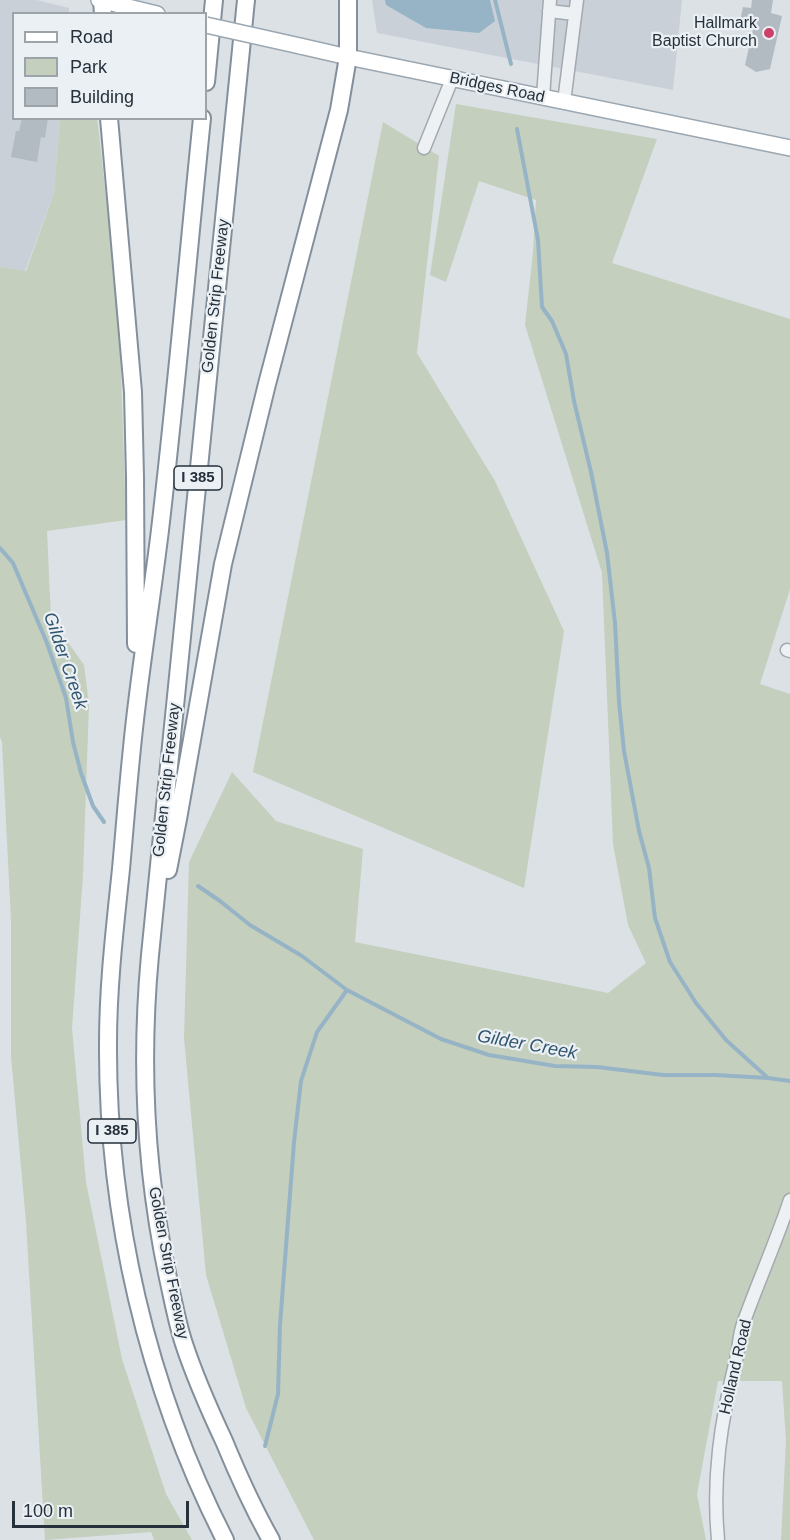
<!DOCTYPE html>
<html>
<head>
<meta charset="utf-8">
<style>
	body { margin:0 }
	#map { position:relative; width:790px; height:1540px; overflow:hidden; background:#dce1e6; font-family:Arial,sans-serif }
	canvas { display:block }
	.legend { position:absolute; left:12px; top:12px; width:195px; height:108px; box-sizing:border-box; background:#ebf0f4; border:2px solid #9ca4aa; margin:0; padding:8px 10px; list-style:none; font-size:18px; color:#26313b }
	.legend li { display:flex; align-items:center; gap:12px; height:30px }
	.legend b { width:30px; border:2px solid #9ca4aa }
	.scale { position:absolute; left:12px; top:1501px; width:177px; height:27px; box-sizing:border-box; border:3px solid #26313b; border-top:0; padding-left:8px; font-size:18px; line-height:21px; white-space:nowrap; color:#26313b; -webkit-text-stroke:4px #ebf0f4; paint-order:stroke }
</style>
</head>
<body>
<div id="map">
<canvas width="790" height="1540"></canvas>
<ul class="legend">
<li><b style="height:8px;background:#fff"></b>Road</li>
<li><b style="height:16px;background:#c4cfbd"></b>Park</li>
<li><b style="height:16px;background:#b3bbc2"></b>Building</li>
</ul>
<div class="scale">100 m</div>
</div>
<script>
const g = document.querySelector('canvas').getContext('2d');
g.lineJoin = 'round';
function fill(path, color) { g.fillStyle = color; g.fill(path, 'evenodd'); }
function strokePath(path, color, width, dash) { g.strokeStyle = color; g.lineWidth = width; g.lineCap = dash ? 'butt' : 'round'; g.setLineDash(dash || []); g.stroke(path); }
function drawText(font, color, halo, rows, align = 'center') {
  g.font = font + ' Arial,sans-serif'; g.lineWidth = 4.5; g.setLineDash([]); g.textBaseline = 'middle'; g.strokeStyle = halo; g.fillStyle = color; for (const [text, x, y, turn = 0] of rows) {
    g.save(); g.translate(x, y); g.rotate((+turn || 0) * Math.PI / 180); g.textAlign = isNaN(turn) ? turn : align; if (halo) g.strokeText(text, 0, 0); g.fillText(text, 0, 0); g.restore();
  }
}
fill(new Path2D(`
	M0,0H37L69,8V13L14,14V118L60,119L54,193L25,271L0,267Z
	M372,0H682L673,90L377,33Z`), '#cad0d7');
fill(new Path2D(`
	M456,104L657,139L612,263L790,319V589L760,684L790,694V1540H781L786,1441L782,1381H718L697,1494L706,1540H314L246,1408L206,1275L184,1038L189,862L232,772L276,821L363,849L355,942L608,993L646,963L628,925L613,844L602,573L525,325L533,252L536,200L479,181L446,282L430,275Z
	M60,119H97L98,125L119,315L126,520L47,531L51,618L84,665L89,704L83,875L72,1028L86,1182L122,1359L166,1494L192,1540H154L151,1532L45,1540L26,1222L11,1056V921L2,742L0,737V267L26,271L54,193Z
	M383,122L439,156L417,353L495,481L564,631L524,888L253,772Z`), '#c4cfbd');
fill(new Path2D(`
	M385,0H490L495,21L479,33L426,28L386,5Z`), '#97b4c6');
strokePath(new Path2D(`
	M495,0L511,64
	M517,129L538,240L542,307L552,321L566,354L574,401L591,472L607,553L615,623L619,702L624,751L639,831L649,868L655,918L670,962L696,1003L726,1040L768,1078
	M0,548L13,563L47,643L66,698L73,742L81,773L93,806L104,822
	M198,886L220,901L250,925L302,956L347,990L441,1039L489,1055L555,1066L597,1067L663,1075H715L768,1078L790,1081
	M265,1446L278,1394L280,1325L294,1142L301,1081L317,1032L347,990`), '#97b4c6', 4);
fill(new Path2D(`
	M752,0H773L771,13L782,16L770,69L756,72L745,65L753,29L739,26L743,7L751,8Z
	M22,118H48L45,138L41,137L37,162L11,157L16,131H19Z`), '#b3bbc2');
const minor = new Path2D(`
	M549,11L575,14
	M543,97L550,0
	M564,102L577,0
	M424,148L452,79
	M787,650L790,651
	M718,1540C712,1477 721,1420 736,1360C739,1348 739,1335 743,1324C758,1282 776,1242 790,1200`);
const major = new Path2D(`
	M99,0L157,14
	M300,46L348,57L790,148`);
const highway = new Path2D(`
	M102,0L103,14
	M246,0L150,955C140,1063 145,1171 168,1278C173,1300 177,1323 184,1344C195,1377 209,1409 224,1441C238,1475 253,1508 271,1540
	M206,82L214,0
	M109,118L133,392L135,477L136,644
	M202,118C188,256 176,393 160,530C153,588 144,645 137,703C130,758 126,814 121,869C115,927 108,985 108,1043C107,1214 147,1387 225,1540
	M168,870L178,819L223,564L267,384L339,110L348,57V0`);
strokePath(minor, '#a2a9af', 15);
strokePath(major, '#9ba7b1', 18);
strokePath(highway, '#83909c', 20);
strokePath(minor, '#eef1f4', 12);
strokePath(major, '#fff', 15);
strokePath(highway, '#fff', 16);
const majorBridge = new Path2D(`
	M206,25L300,46`);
strokePath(majorBridge, '#9ba7b1', 18, []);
strokePath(majorBridge, '#fff', 15);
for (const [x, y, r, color] of [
	[769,33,6,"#cb4169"]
]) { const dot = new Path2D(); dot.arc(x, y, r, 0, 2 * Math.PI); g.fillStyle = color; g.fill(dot); strokePath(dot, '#ebf0f4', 2); }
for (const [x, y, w] of [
	[198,478,48],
	[112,1131,48]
]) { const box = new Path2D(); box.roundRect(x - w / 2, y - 12, w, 24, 4.5); g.fillStyle = '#ebf0f4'; g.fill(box); strokePath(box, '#26313b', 1.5); }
drawText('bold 15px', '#26313b', null, [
	["I 385",198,478],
	["I 385",112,1131]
]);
drawText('16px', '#26313b', '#ebf0f4', [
	["Hallmark",757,24],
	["Baptist Church",757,42]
], 'right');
drawText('16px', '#26313b', '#ebf0f4', [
	["Bridges Road",497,88,12],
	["Golden Strip Freeway",216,296,-84],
	["Golden Strip Freeway",167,780,-84],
	["Golden Strip Freeway",168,1263,79],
	["Holland Road",736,1367,-77]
]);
drawText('italic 18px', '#31556e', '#ebf0f4', [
	["Gilder Creek",65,661,71],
	["Gilder Creek",527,1045,10]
]);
</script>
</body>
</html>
